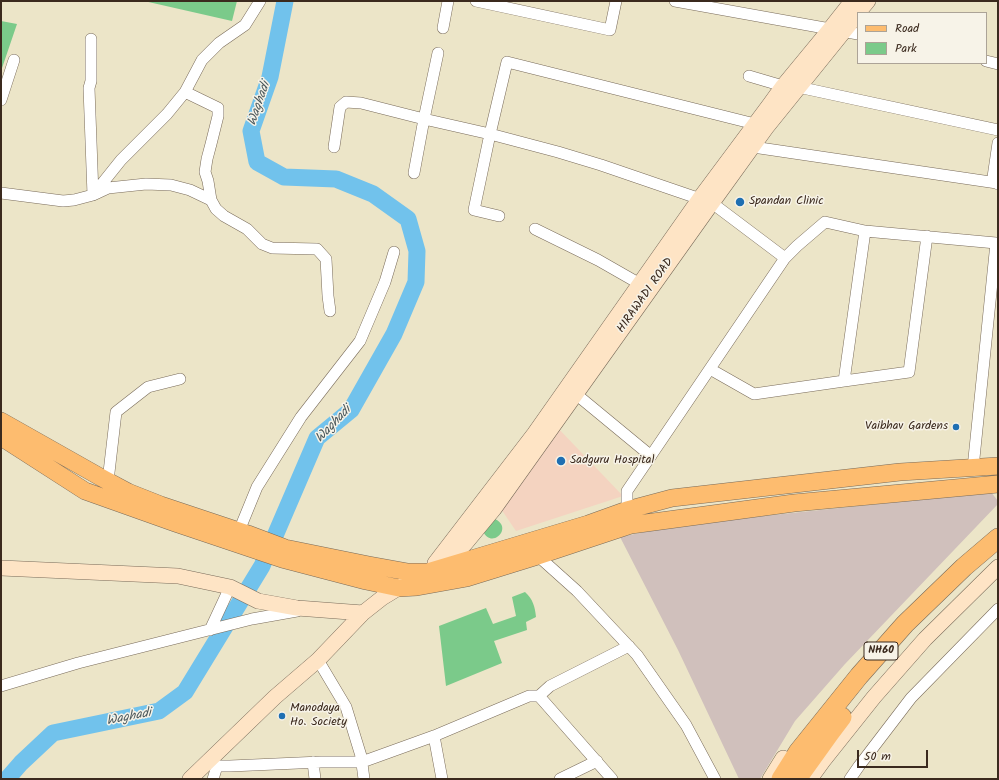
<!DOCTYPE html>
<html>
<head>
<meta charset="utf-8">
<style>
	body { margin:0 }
	#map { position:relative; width:999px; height:780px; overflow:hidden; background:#ece5c8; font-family:Kalam,sans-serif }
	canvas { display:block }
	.frame { position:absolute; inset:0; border:2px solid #3b2a1e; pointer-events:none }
	.legend { position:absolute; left:857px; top:12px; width:130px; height:52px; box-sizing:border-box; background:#f7f3e8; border:1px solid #aca397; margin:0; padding:5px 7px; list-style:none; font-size:12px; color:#3b2a1e }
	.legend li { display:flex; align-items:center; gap:8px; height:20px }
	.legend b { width:20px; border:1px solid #aca397 }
	.scale { position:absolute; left:857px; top:750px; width:71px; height:18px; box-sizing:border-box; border:2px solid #3b2a1e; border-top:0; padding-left:5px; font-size:12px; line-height:14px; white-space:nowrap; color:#3b2a1e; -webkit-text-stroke:3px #f7f3e8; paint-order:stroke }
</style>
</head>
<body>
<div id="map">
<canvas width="999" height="780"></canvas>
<div class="frame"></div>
<ul class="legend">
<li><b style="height:5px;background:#fdbc6f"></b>Road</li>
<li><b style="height:11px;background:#7bca8a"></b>Park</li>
</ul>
<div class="scale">50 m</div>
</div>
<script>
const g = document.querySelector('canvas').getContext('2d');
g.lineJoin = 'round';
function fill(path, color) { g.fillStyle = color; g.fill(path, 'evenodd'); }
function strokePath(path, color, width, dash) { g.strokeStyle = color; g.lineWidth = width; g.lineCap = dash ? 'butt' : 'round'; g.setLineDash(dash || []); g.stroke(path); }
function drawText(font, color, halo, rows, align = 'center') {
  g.font = font + ' Kalam,sans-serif'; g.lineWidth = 3; g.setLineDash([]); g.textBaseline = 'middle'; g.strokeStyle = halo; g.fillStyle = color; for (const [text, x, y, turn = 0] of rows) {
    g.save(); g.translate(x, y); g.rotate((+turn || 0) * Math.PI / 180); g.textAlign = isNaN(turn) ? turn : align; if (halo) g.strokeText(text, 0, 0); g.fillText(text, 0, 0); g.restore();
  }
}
fill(new Path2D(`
	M556,426L623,496L516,531L501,509Z`), '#f4d3c0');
fill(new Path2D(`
	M991,492L998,501V504L845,664L795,721L760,779H739L678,650L620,537L678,525Z`), '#d0c0bc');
fill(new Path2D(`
	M144,1H237L232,21Z
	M1,21L17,24L1,71Z
	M495,519C514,528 491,550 483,531Z
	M525,592C533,599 535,607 536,617L526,622L527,630L494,641L502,663L446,686L439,626L486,608L493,624L516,616L512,597Z`), '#7bca8a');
strokePath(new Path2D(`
	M7,779L21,763L53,733L159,711L185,692L262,566L317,438L351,410L394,334L416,282L417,251L408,219L373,194L336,179L284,177L257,162L251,131L270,77L285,1`), '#71c2ec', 17);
const street = new Path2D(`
	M476,1L610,30L616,1
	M675,1L858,34
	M443,28L448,1
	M91,39V81L89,88L93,195L108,188L146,184L171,185L190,190L211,200
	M438,53L424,119L490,134L507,62L755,124
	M986,61L998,64
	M749,76L783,86
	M798,87L998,130
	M185,92L218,108V116L211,144L207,159L205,172L208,181L211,200L216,209L224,216L247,229L262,244L272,248L317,249L326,259L328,296L330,311
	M1,100L14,60
	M998,143L993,177L997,183L998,184
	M334,147L340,107L346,102L361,103L424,119L414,173
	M753,147L997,183
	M1,193L63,201L74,200L93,195L121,160L167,114L185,92L202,60L219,43L245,25L260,1
	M499,216L474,210L490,134L558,152L601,165L712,203L785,258L627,491V510
	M535,229L598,260L640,284
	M865,231L844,381L909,372L927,236
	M785,258L797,246L825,222L865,231L996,243L973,468
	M710,369L754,394L844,381
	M571,390L651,456
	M108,481L116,412L148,387L180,379
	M239,531L257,487L301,417L360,341L385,282L394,252
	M538,556L577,591L637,655L686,725L715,779
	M210,630L230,587
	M318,660L346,707L361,756L364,779
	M1,686L78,663L252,619L297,611
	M539,696L550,686L629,646
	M434,736L442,779
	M209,761L217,766H230L321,762H362L434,736L529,696H539L612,779
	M313,762L315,779
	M213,779L217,766
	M560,779L597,761
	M850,779L859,766L911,698L998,609`);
const secondary = new Path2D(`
	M858,13L868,1
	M435,563L534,434L700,198L770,104L783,86L830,29L852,1
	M437,567L451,558L465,544L494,509L712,203L766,128L858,14
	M1,568L178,576L230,587L258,601L297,608L363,613
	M190,779L275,697L318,660L363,613L382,598L405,584
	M770,779L783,758
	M810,779L823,761L874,697L925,639L998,567`);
const primary = new Path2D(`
	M1,421L102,478L128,492L161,505L248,534L285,548L369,565L408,572H428L588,524L627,510L672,498L900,472L998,466
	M1,437L85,491L175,523L282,559L366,581L399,588L417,587L467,578L538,556L631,525L794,503L998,484`);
const highway = new Path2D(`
	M781,779L798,752L859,676L905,624L964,567L998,538
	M797,779L830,733L842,717`);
strokePath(street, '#796b5a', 12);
strokePath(secondary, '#796b5a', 16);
strokePath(primary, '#796b5a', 18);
strokePath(highway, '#796b5a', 20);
strokePath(street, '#fff', 11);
strokePath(secondary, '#fee4c5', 15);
strokePath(primary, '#fdbc6f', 17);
strokePath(highway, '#fdbc6f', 19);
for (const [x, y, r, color] of [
	[740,202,5,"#1f6fb2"],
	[956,427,4,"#1f6fb2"],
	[561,461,5,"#1f6fb2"],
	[282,716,4,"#1f6fb2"]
]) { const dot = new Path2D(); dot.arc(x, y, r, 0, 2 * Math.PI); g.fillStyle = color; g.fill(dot); strokePath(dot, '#f7f3e8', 1.5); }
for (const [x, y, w] of [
	[881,651,34]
]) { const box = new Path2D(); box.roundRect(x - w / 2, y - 9, w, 18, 3); g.fillStyle = '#f7f3e8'; g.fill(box); strokePath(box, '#3b2a1e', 1); }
drawText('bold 11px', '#3b2a1e', null, [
	["NH60",881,651]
]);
drawText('12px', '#3b2a1e', '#f7f3e8', [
	["Spandan Clinic",749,202],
	["Vaibhav Gardens",948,427,"right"],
	["Sadguru Hospital",570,461],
	["Manodaya",290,709],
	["Ho. Society",290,723]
], 'left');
drawText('12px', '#3b2a1e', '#f7f3e8', [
	["HIRAWADI ROAD",646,296,-55]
]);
drawText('italic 13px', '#4b585c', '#f7f3e8', [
	["Waghadi",260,104,-71],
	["Waghadi",334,425,-46],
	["Waghadi",129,718,-11]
]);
</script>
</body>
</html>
